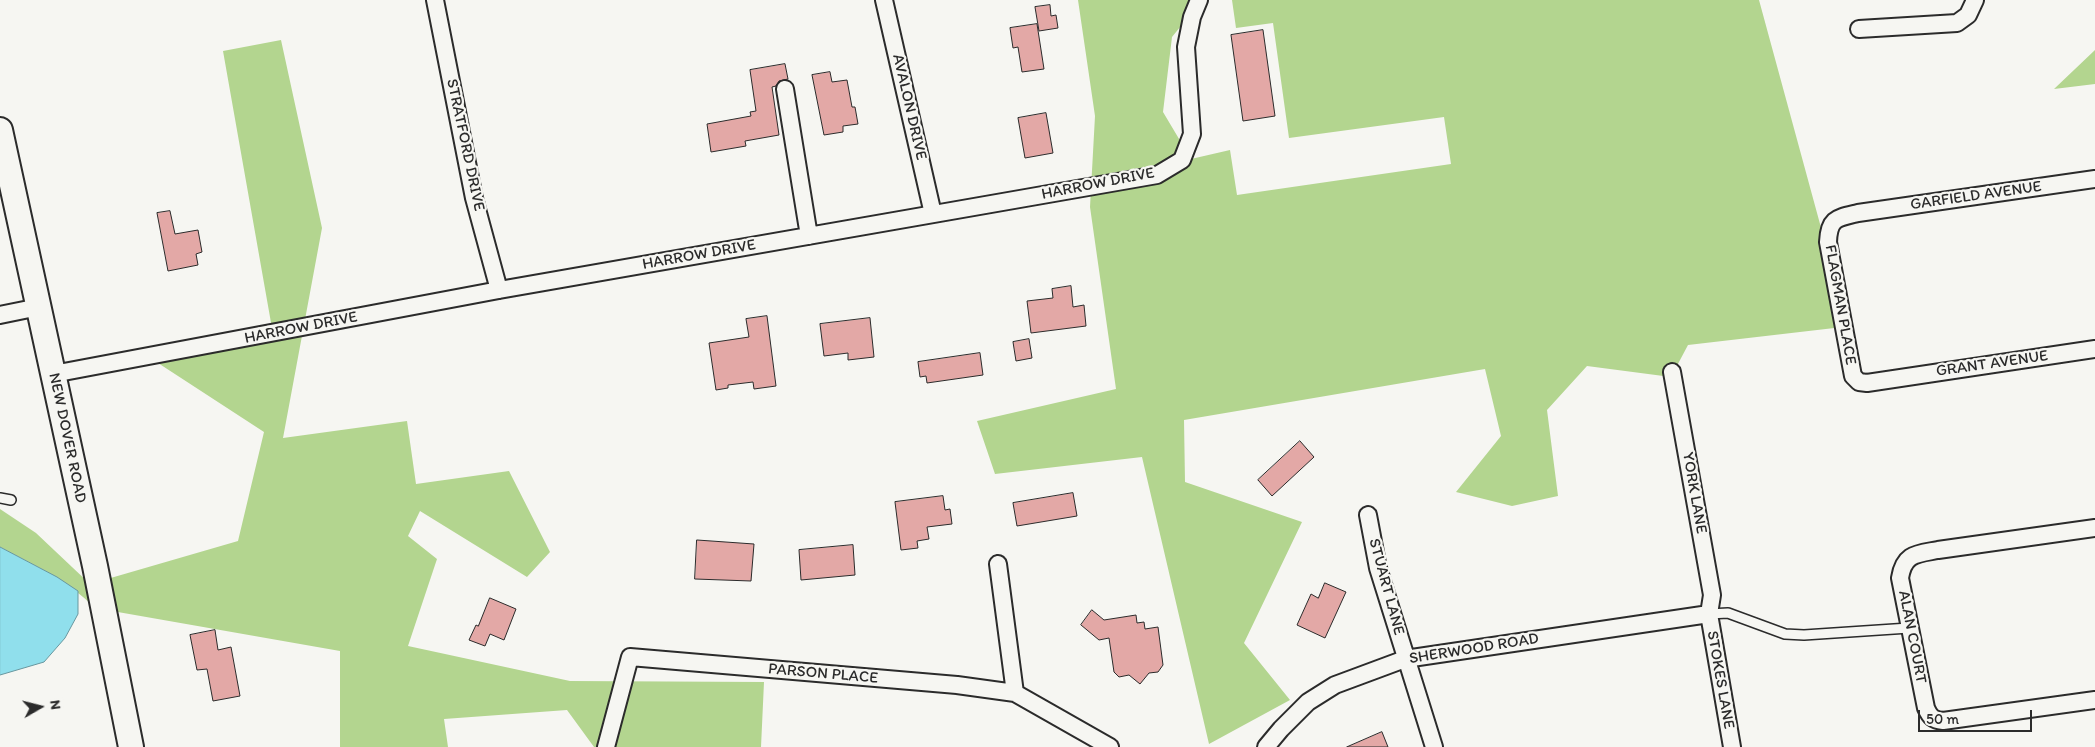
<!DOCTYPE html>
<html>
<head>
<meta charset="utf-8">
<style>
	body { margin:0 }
	#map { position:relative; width:2095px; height:747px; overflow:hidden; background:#f6f6f2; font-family:Itim,sans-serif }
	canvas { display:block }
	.north { position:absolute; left:15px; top:682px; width:50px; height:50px; -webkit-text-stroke:4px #f6f6f2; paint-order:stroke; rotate:82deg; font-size:14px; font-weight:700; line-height:20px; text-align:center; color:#2b2b2b }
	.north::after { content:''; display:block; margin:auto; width:18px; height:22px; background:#2b2b2b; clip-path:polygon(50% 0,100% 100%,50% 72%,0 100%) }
	.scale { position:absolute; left:1918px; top:710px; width:114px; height:22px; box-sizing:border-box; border:2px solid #2b2b2b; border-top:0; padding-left:6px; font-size:15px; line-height:18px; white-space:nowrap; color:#2b2b2b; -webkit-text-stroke:4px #f6f6f2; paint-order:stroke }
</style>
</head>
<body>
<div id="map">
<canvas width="2095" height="747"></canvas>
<div class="north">N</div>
<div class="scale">50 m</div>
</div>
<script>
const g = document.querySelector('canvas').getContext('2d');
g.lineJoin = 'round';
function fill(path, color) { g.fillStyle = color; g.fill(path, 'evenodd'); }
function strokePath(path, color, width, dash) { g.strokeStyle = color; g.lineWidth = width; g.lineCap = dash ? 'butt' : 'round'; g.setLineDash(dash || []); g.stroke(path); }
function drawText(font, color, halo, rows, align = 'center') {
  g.font = font + ' Itim,sans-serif'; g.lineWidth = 4.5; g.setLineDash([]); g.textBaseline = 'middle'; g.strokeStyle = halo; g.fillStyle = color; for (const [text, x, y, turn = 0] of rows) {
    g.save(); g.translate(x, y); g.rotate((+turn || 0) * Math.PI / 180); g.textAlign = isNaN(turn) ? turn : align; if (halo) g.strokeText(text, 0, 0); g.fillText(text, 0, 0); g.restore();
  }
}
fill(new Path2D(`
	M1078,0H1202L1172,37L1163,112L1191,159L1230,150L1237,195L1451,164L1444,117L1289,138L1273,23L1236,28L1232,0H1759L1838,290L1843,327L1688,345L1671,377L1587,366L1547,410L1558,496L1512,506L1456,492L1501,436L1485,369L1184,420L1185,482L1302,522L1244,643L1290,700L1209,744L1142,457L995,474L977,421L1116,389L1090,207L1095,116Z
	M281,40L322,228L283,438L407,421L416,484L509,471L550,552L527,577L420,511L408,536L437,559L408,646L570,681L764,682L761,747H594L567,710L444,719L448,747H340V651L95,608C66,579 35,566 0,547V509L36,533L90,584L238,541L264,432L158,363L273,334L223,51Z
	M2095,50V84L2054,89Z`), '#b3d58f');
const water = new Path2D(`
	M0,547L57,577L78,591V614L65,638L44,662L0,675Z`);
fill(water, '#90dfec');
strokePath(water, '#68979f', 1);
const building = new Path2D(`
	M1050,5L1051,16L1056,15L1058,28L1039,31L1035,7Z
	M1037,24L1044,69L1022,72L1018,47L1013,48L1010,28Z
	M1263,30L1275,116L1243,121L1231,35Z
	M785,64L788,79L779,81L776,86L772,87L779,135L745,141L746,146L711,152L707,124L751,116L750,112L756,111L750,70Z
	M830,72L832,82L847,80L852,107H855L858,124L843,126V132L824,135L812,75Z
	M1046,113L1053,153L1025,158L1018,118Z
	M170,211L175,234L198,230L202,252L196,254L198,265L168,271L157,213Z
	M1071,286L1073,307L1084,305L1086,326L1031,333L1027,301L1053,298L1052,289Z
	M767,316L776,386L754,389L753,382L728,385V388L716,390L709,343L749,337L746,319Z
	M870,318L874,357L848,360V353L824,356L820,324Z
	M1029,339L1032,358L1016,361L1013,342Z
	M980,353L983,375L927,383L926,376L920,377L918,362Z
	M1300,441L1314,457L1272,496L1258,480Z
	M1073,493L1077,516L1017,526L1013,503Z
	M943,496L945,510L950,509L952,524L927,527L929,539L917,541L918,548L901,550L895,502Z
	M697,540L754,544L751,581L695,579Z
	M853,545L855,575L801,580L799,550Z
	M1325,583L1346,592L1325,638L1297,625L1311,594L1318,598Z
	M490,598L516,609L504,640L490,634L485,646L469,640L476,625L478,626Z
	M1092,610L1104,620L1136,615L1137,623L1144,622L1145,629L1158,627L1163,665L1158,672L1149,673L1140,684L1129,675L1119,677L1114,672L1109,638L1099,640L1081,625Z
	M215,630L218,650L231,647L240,696L213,701L207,669L197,670L190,635Z
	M1382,732L1388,747H1347Z`);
fill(building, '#e3a8a6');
strokePath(building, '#2b2b2b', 1);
const lane = new Path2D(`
	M0,498L11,500
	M1709,614L1728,613L1785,634L1804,635L1909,628`);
const street = new Path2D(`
	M435,0L474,198L499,290
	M884,0L933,214
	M1859,29L1957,23L1968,15L1975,0
	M785,89L809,236
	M2095,179L1858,213C1837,218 1829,218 1828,242L1853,376L1859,382L1867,383L2095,349
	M0,315L39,307
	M1672,372L1712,595L1709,614L1732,747
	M53,374L499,290L1157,175L1182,160L1192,134L1186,47L1192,17L1199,0
	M1368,515L1378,568L1434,747
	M2095,528L1938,550C1917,554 1904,553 1900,578L1926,708C1930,717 1933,720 1943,721L2095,700
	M998,564L1015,693L1110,747
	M606,747L630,657L957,685L1015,693
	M1266,747L1281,729L1308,702L1335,685L1405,659L1709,614`);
const secondary = new Path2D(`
	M0,130L95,566L131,747`);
strokePath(lane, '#2b2b2b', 12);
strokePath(street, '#2b2b2b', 20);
strokePath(secondary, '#2b2b2b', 28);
strokePath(lane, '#f6f6f2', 9);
strokePath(street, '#f6f6f2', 16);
strokePath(secondary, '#f6f6f2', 24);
drawText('16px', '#2b2b2b', '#f6f6f2', [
	["AVALON DRIVE",909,107,77],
	["STRATFORD DRIVE",465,145,78],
	["HARROW DRIVE",1098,184,-11],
	["GARFIELD AVENUE",1976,196,-8],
	["HARROW DRIVE",699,255,-10],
	["FLAGMAN PLACE",1840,305,80],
	["HARROW DRIVE",301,328,-11],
	["GRANT AVENUE",1992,364,-8],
	["NEW DOVER ROAD",67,438,78],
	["YORK LANE",1694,493,80],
	["STUART LANE",1386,587,75],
	["ALAN COURT",1912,637,79],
	["SHERWOOD ROAD",1474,649,-9],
	["PARSON PLACE",823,674,5],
	["STOKES LANE",1720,680,80]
]);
</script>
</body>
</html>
